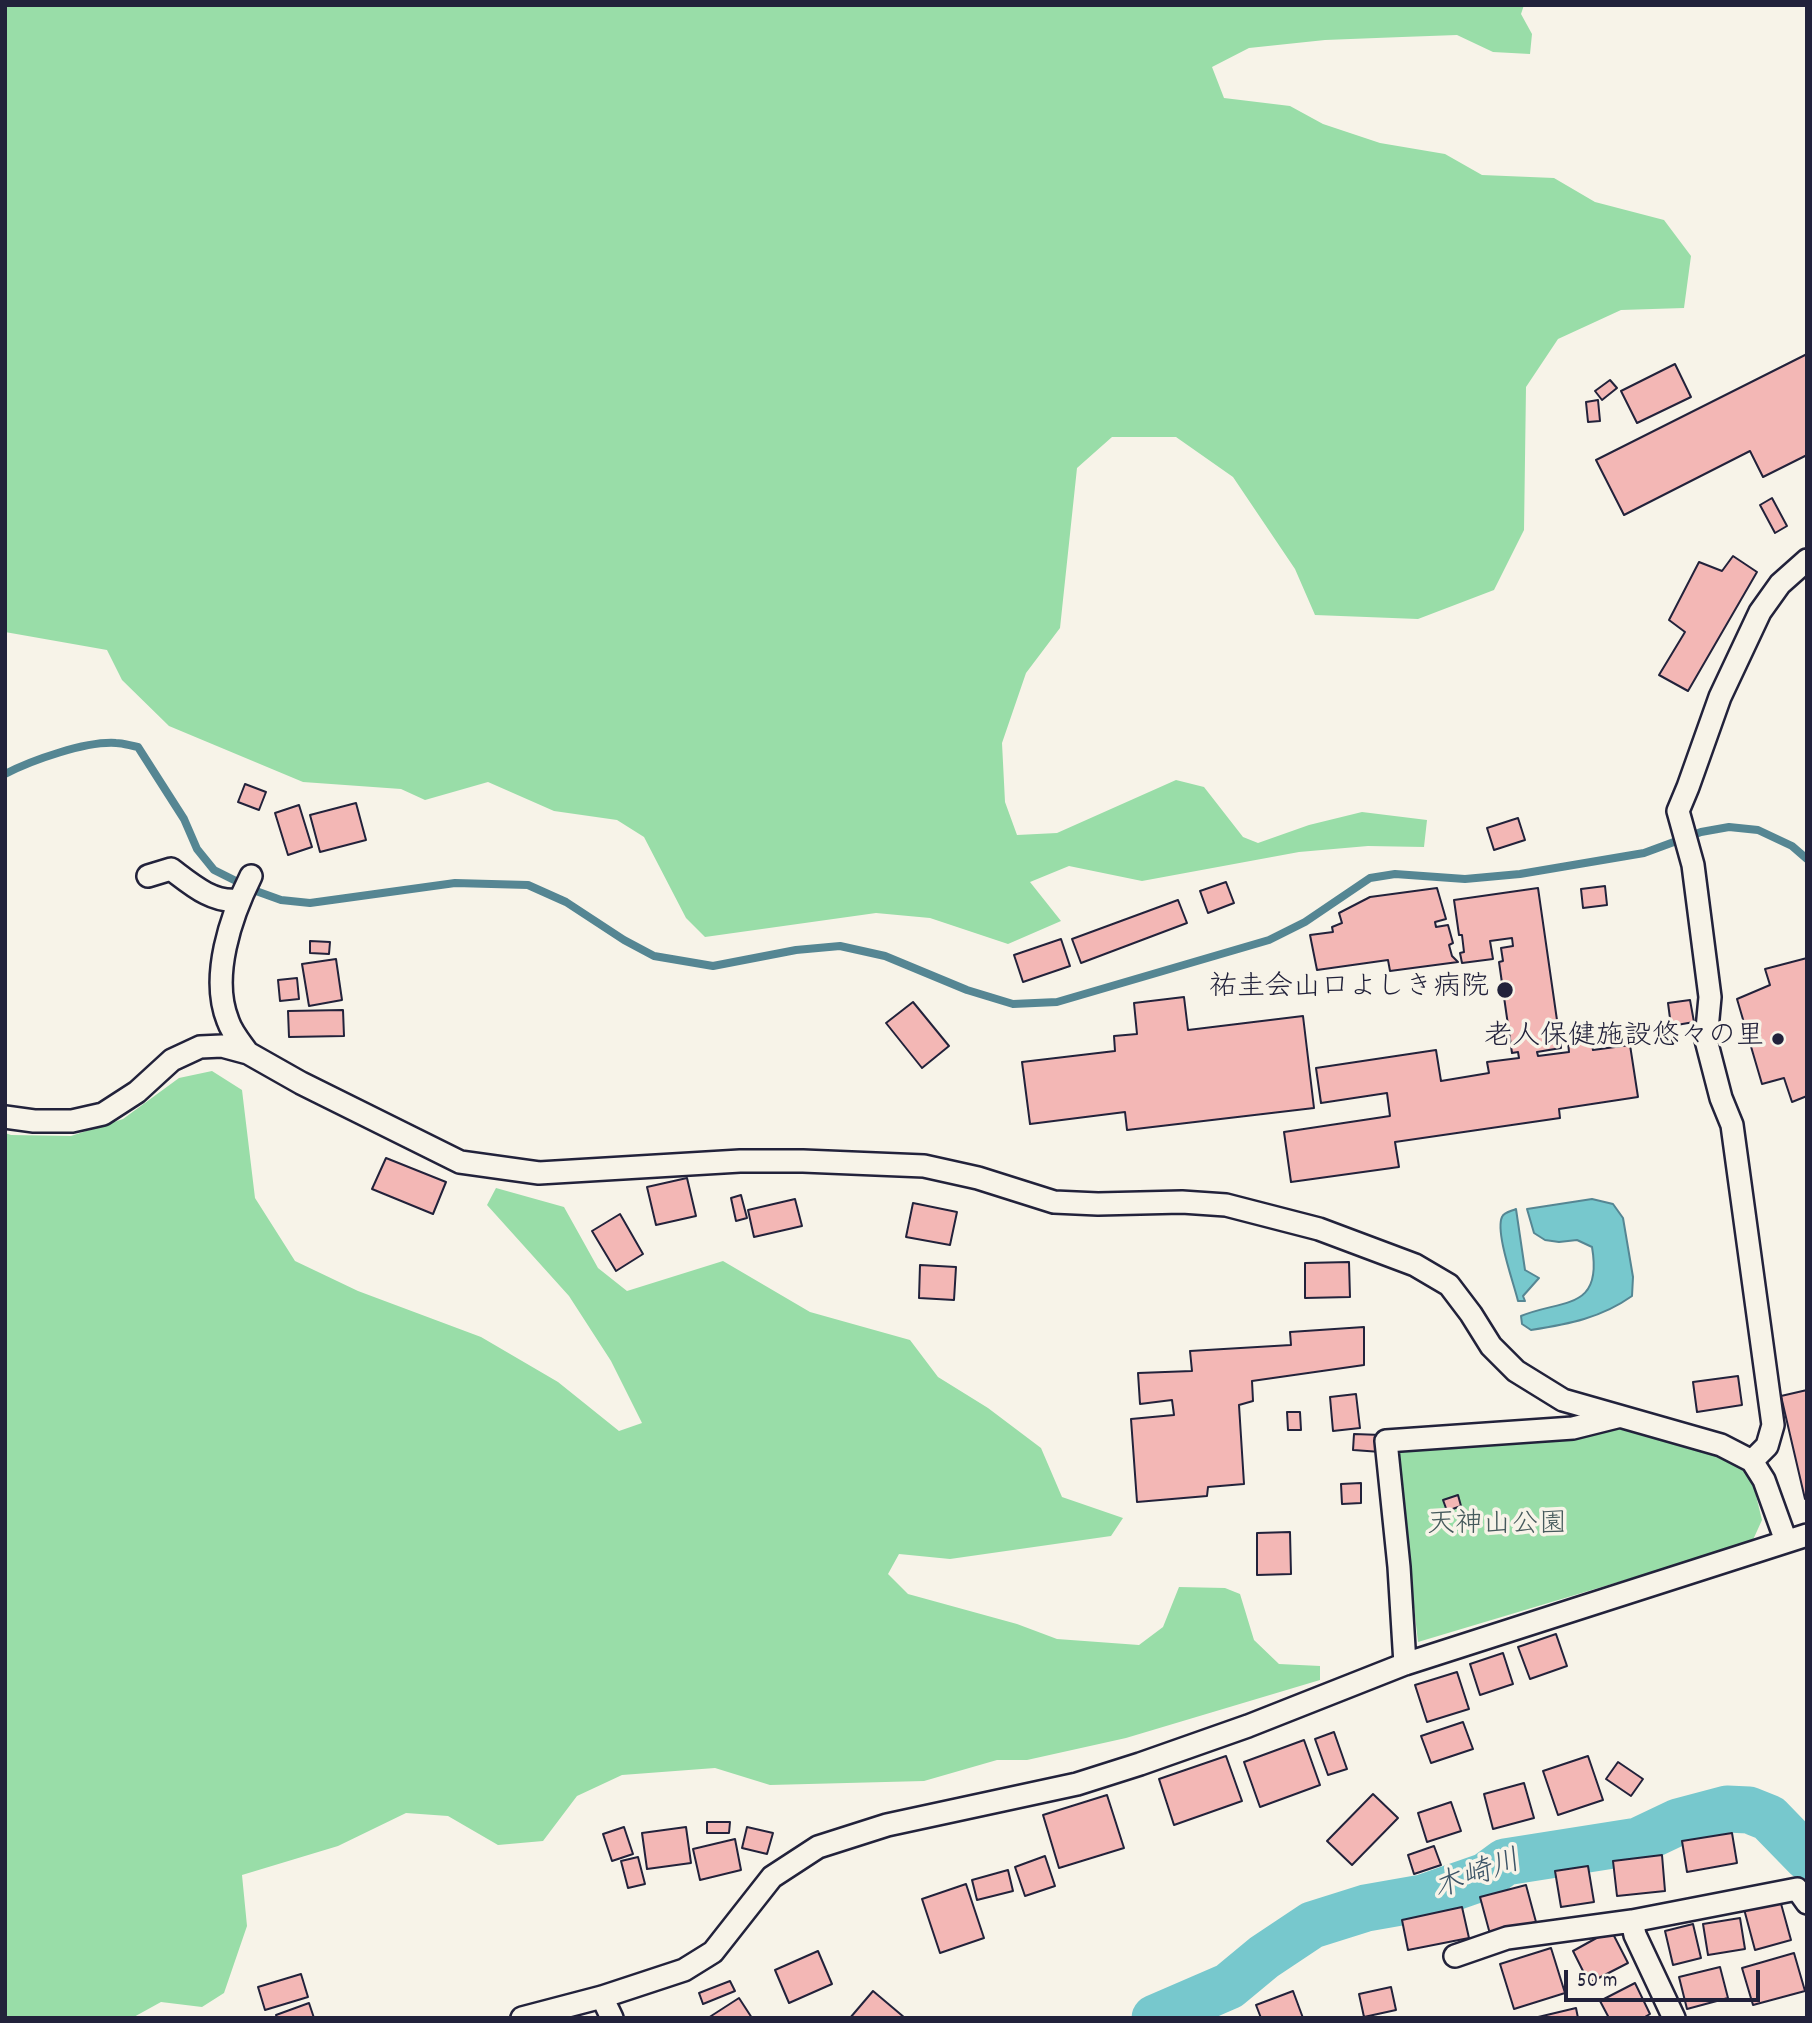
<!DOCTYPE html>
<html>
<head>
<meta charset="utf-8">
<style>
	body { margin:0 }
	#map { position:relative; width:1812px; height:2023px; overflow:hidden; background:#f7f3e8; font-family:Dekko,sans-serif }
	canvas { display:block }
	.frame { position:absolute; inset:0; border:7px solid #22223b; pointer-events:none }
	.scale { position:absolute; left:1564px; top:1970px; width:196px; height:32px; box-sizing:border-box; border:4px solid #22223b; border-top:0; padding-left:9px; font-size:21px; line-height:24px; white-space:nowrap; color:#22223b; -webkit-text-stroke:5px #f7f3e8; paint-order:stroke }
</style>
</head>
<body>
<div id="map">
<canvas width="1812" height="2023"></canvas>
<div class="frame"></div>
<div class="scale">50 m</div>
</div>
<script>
const g = document.querySelector('canvas').getContext('2d');
g.lineJoin = 'round';
function fill(path, color) { g.fillStyle = color; g.fill(path, 'evenodd'); }
function strokePath(path, color, width, dash) { g.strokeStyle = color; g.lineWidth = width; g.lineCap = dash ? 'butt' : 'round'; g.setLineDash(dash || []); g.stroke(path); }
function drawText(font, color, halo, rows, align = 'center') {
  g.font = font + ' Dekko,"Klee One",sans-serif'; g.lineWidth = 7; g.setLineDash([]); g.textBaseline = 'middle'; g.strokeStyle = halo; g.fillStyle = color; for (const [text, x, y, turn = 0] of rows) {
    g.save(); g.translate(x, y); g.rotate((+turn || 0) * Math.PI / 180); g.textAlign = isNaN(turn) ? turn : align; if (halo) g.strokeText(text, 0, 0); g.fillText(text, 0, 0); g.restore();
  }
}
fill(new Path2D(`
	M5,5H1524L1521,14L1532,34L1530,54L1493,52L1457,35L1402,37L1325,40L1249,48L1212,67L1224,98L1290,106L1323,124L1380,143L1445,154L1482,175L1554,178L1595,202L1664,220L1691,256L1684,308L1621,310L1558,339L1526,387L1524,530L1494,590L1418,619L1315,615L1295,569L1233,477L1176,437H1112L1077,468L1060,628L1026,673L1002,743L1005,802L1017,835L1057,833L1176,780L1204,787L1243,837L1258,843L1309,825L1362,812L1427,820L1424,847L1368,846L1299,852L1142,881L1069,866L1030,882L1061,921L1008,944L930,918L876,913L705,937L686,918L644,837L617,820L554,811L488,782L425,800L401,789L303,782L169,726L122,680L107,650L5,632Z
	M212,1071L242,1090L255,1198L295,1261L358,1291L481,1337L558,1382L619,1431L642,1423L611,1361L569,1296L487,1205L496,1188L564,1207L598,1268L627,1291L723,1261L810,1312L910,1340L938,1377L988,1408L1041,1448L1062,1497L1123,1518L1111,1536L950,1559L899,1554L888,1574L908,1594L1017,1624L1057,1639L1139,1645L1163,1627L1179,1587L1225,1588L1240,1594L1254,1640L1279,1664L1320,1666V1680L1126,1738L1027,1760H997L924,1781L770,1785L715,1768L622,1775L577,1796L543,1841L498,1845L448,1816L406,1813L338,1846L242,1875L247,1926L224,1993L202,2007L161,2002L132,2018H5V1133L11,1135L71,1136L123,1119L179,1078Z
	M1617,1425L1737,1459L1752,1479L1762,1520L1752,1542L1418,1642L1396,1449Z`), '#99dda8');
const water = new Path2D(`
	M1592,1199L1613,1204L1623,1218L1633,1277L1632,1296C1601,1318 1569,1324 1531,1330L1522,1324L1521,1316C1562,1299 1603,1311 1592,1247L1577,1240L1559,1242L1545,1240L1534,1233L1527,1209Z
	M1516,1209L1525,1270L1539,1278L1523,1296L1525,1301H1518C1514,1284 1495,1232 1502,1217C1504,1212 1512,1211 1516,1209Z`);
fill(water, '#77c8cd');
strokePath(water, '#558693', 2);
strokePath(new Path2D(`
	M5,774C32,760 86,741 116,743C123,743 131,746 138,747L184,819L197,849L214,870L256,891L281,900L310,903L455,883L528,885L566,902L624,940L654,956L713,966L796,950L840,946L885,956L967,990L1013,1004L1057,1002L1269,940L1305,922L1370,878L1395,874L1465,879L1520,874L1644,853L1701,832L1729,827L1758,830L1792,846L1807,859`), '#558693', 8);
strokePath(new Path2D(`
	M1155,2018L1229,1986L1264,1957L1312,1925L1366,1908L1423,1898L1486,1876L1505,1862L1638,1841L1678,1822L1727,1809L1749,1810L1769,1818L1807,1857`), '#77c8cd', 47);
const building = new Path2D(`
	M1807,354V455L1763,477L1750,451L1624,515L1596,460Z
	M1675,364L1691,397L1637,423L1621,391Z
	M1610,380L1617,388L1602,400L1595,391Z
	M1598,400L1600,421L1588,422L1586,402Z
	M1772,498L1787,526L1775,533L1760,505Z
	M1733,556L1757,572L1688,691L1659,675L1685,632L1669,620L1699,562L1722,571Z
	M245,784L266,792L259,810L238,802Z
	M356,803L366,840L320,852L310,815Z
	M299,805L312,847L288,855L275,813Z
	M1518,818L1525,840L1494,850L1487,828Z
	M1226,882L1234,903L1208,913L1200,891Z
	M1605,886L1607,905L1583,908L1581,889Z
	M1437,888L1446,919L1435,922L1436,927L1448,925L1453,943L1449,945L1452,956L1458,962L1390,971L1388,960L1317,970L1310,935L1333,932L1332,927L1342,923L1339,913L1370,897Z
	M1538,888L1561,1048L1537,1052L1538,1056L1569,1052L1568,1042L1591,1038L1593,1050L1630,1045L1638,1097L1559,1109L1560,1118L1395,1142L1399,1167L1291,1182L1284,1132L1390,1116L1387,1093L1321,1103L1316,1068L1436,1050L1441,1081L1489,1073L1487,1062L1519,1058L1518,1052L1512,1053L1499,962L1503,961L1501,948L1513,946L1512,938L1490,941L1493,959L1462,963L1460,953L1464,952L1462,935H1459L1454,900Z
	M1178,900L1187,923L1081,963L1072,939Z
	M1061,939L1070,966L1023,982L1014,955Z
	M310,941L330,942L329,954L310,953Z
	M1807,958V1096L1792,1102L1784,1078L1762,1084L1737,999L1770,985L1765,969Z
	M336,959L342,1000L309,1006L302,964Z
	M297,978L299,999L280,1001L278,980Z
	M1184,997L1188,1030L1303,1016L1314,1108L1127,1130L1125,1112L1030,1124L1022,1062L1115,1051L1114,1036L1137,1034L1134,1003Z
	M1690,1000L1694,1022L1671,1026L1668,1003Z
	M913,1002L949,1046L922,1068L886,1023Z
	M343,1010L344,1036L289,1037L288,1011Z
	M386,1158L446,1182L433,1214L372,1189Z
	M687,1178L696,1216L656,1225L647,1187Z
	M741,1195L747,1218L736,1221L731,1198Z
	M795,1199L802,1226L754,1237L748,1210Z
	M913,1203L957,1212L950,1245L906,1237Z
	M620,1214L643,1254L616,1271L592,1231Z
	M1349,1262L1350,1297L1305,1298V1263Z
	M920,1265L956,1267L954,1300L919,1298Z
	M1364,1327V1365L1252,1381L1253,1401L1239,1405L1244,1484L1208,1487L1207,1496L1137,1502L1131,1419L1174,1415L1172,1400L1140,1404L1138,1373L1192,1371L1190,1351L1291,1345L1290,1332Z
	M1738,1376L1742,1405L1697,1412L1693,1382Z
	M1807,1390V1499H1805L1781,1396Z
	M1356,1394L1360,1428L1333,1431L1330,1397Z
	M1287,1412H1300L1301,1430H1288Z
	M1354,1434L1381,1435V1452L1353,1450Z
	M1361,1483V1503L1342,1504L1341,1484Z
	M1458,1495L1461,1506L1447,1511L1443,1500Z
	M1290,1532L1291,1574L1257,1575V1533Z
	M1556,1634L1567,1666L1530,1679L1518,1647Z
	M1503,1653L1513,1684L1480,1695L1470,1664Z
	M1457,1672L1469,1709L1427,1722L1415,1685Z
	M1463,1722L1473,1749L1431,1763L1421,1736Z
	M1334,1732L1347,1769L1328,1775L1315,1739Z
	M1304,1740L1320,1785L1260,1807L1244,1762Z
	M1226,1756L1242,1801L1174,1825L1159,1779Z
	M1588,1756L1603,1800L1558,1815L1543,1771Z
	M1618,1762L1643,1779L1631,1796L1606,1779Z
	M1524,1783L1534,1818L1493,1829L1484,1794Z
	M1373,1794L1398,1818L1352,1865L1327,1841Z
	M1107,1795L1124,1848L1059,1868L1043,1815Z
	M1451,1802L1461,1831L1427,1842L1418,1813Z
	M707,1822H730L729,1833H707Z
	M624,1827L633,1854L612,1861L603,1834Z
	M686,1827L691,1863L647,1869L642,1833Z
	M747,1827L773,1833L767,1854L742,1848Z
	M1732,1833L1737,1863L1687,1872L1682,1841Z
	M735,1839L741,1870L700,1880L693,1849Z
	M1434,1846L1441,1865L1414,1874L1408,1855Z
	M1662,1855L1665,1891L1617,1896L1613,1861Z
	M1045,1856L1055,1886L1025,1896L1015,1867Z
	M638,1857L645,1884L628,1888L621,1861Z
	M1588,1866L1594,1902L1561,1907L1555,1871Z
	M1008,1870L1013,1891L977,1900L972,1880Z
	M966,1884L984,1938L940,1953L922,1899Z
	M1526,1885L1536,1922L1490,1934L1480,1897Z
	M1780,1900L1791,1940L1755,1950L1744,1909Z
	M1462,1907L1469,1938L1408,1950L1402,1920Z
	M1740,1918L1745,1949L1708,1955L1703,1924Z
	M1693,1924L1701,1958L1673,1965L1665,1931Z
	M1611,1930L1628,1963L1589,1983L1573,1951Z
	M1551,1948L1565,1993L1514,2009L1500,1964Z
	M818,1951L832,1984L789,2003L775,1970Z
	M1794,1953L1805,1991L1753,2005L1742,1968Z
	M1720,1967L1728,1998L1687,2009L1679,1977Z
	M301,1974L308,1997L265,2010L258,1987Z
	M730,1981L735,1991L703,2004L699,1993Z
	M1635,1983L1650,2014L1643,2018H1609L1600,2001Z
	M1391,1987L1396,2010L1364,2017L1359,1994Z
	M873,1991L905,2018H850Z
	M1293,1991L1303,2018H1261L1256,2005Z
	M739,1998L752,2018H708Z
	M309,2003L314,2018H277L276,2015Z
	M1576,2008L1578,2018H1534Z`);
fill(building, '#f3b7b5');
strokePath(building, '#22223b', 2);
const minor = new Path2D(`
	M148,876L171,869C191,884 212,903 238,900
	M248,1053C241,1043 232,1033 228,1021C210,977 231,916 251,876
	M5,1117L34,1121H72L103,1114L137,1092L172,1060L200,1047L222,1046L248,1053L301,1083L460,1162L539,1173L740,1161H803L924,1166L978,1178L1054,1202L1098,1204L1182,1202L1226,1205L1319,1229L1415,1265L1449,1285L1471,1314L1491,1346L1516,1371L1563,1400L1721,1445L1752,1461L1764,1480L1786,1541
	M1752,1461L1767,1446L1773,1425L1732,1125L1721,1098L1706,1040L1710,997L1693,865L1678,811L1688,787L1720,697L1760,612L1780,584L1807,560
	M1405,1664L1399,1567L1386,1441L1573,1428L1617,1417
	M1632,1921L1635,1935L1674,2018
	M1455,1956L1507,1938L1632,1921L1797,1889L1807,1903
	M602,1997L612,2018
	M522,2018L602,1997L684,1970L713,1952L772,1877L818,1847L887,1825L1077,1784L1140,1764L1248,1726L1405,1664L1807,1535`);
strokePath(minor, '#22223b', 26);
strokePath(minor, '#f7f3e8', 21);
for (const [x, y, r, color] of [
	[1505,990,9,"#22223b"],
	[1778,1039,7,"#22223b"]
]) { const dot = new Path2D(); dot.arc(x, y, r, 0, 2 * Math.PI); g.fillStyle = color; g.fill(dot); strokePath(dot, '#f7f3e8', 2.5); }
drawText('28px', '#22223b', '#f7f3e8', [
	["祐圭会山口よしき病院",1489,990],
	["老人保健施設悠々の里",1764,1039]
], 'right');
drawText('28px', '#465a5c', '#f7f3e8', [
	["天神山公園",1497,1527]
]);
drawText('italic 30px', '#3c5467', '#f7f3e8', [
	["木崎川",1478,1878,-20]
]);
</script>
</body>
</html>
